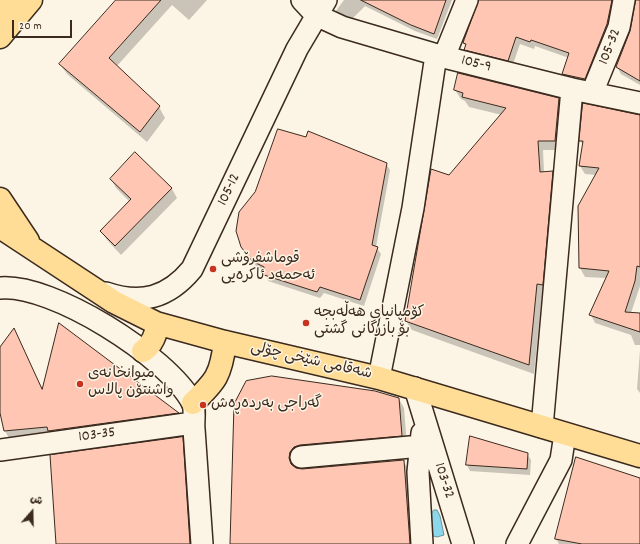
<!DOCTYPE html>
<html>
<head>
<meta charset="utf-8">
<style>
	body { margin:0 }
	#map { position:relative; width:640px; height:544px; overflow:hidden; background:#fcf5e5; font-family:Dekko,"Playpen Sans Arabic",sans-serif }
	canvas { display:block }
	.north { position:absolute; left:12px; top:492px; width:40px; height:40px; -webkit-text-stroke:3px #fcf5e5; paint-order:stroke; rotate:20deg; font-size:11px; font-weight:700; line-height:16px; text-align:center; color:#3b2a1e }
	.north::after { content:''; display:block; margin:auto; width:14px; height:18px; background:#3b2a1e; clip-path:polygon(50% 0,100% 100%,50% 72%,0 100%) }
	.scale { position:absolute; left:12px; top:20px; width:60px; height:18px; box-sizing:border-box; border:2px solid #3b2a1e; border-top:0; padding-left:5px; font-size:12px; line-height:14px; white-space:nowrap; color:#3b2a1e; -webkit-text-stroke:3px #fcf5e5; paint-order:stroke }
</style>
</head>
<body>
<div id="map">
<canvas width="640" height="544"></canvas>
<div class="north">ش</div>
<div class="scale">20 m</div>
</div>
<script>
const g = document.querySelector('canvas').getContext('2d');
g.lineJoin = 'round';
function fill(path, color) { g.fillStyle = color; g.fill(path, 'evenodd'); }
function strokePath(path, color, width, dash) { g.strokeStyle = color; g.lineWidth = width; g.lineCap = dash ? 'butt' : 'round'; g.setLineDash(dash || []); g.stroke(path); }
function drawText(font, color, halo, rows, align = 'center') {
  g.font = font + ' Dekko,"Playpen Sans Arabic",sans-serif'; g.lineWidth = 3; g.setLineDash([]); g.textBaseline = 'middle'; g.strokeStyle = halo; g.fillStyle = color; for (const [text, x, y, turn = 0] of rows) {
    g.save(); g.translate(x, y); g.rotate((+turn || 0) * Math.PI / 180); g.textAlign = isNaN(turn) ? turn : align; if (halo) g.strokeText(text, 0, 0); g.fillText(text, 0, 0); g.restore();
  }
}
const water = new Path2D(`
	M434,510H437L440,516L444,535L437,537L433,536L430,517Z`);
fill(water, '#8bd7eb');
strokePath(water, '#6b9299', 1);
fill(new Path2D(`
	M117,0H207L189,20L172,5L116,67L159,107L165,118L147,142L67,74L60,64Z
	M344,0H452L437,39L415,31L365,6L350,21L340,17L336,11Z
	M479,0H618L589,86L567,81L563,74L569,58L535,46L534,49L520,44L512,67L469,57L464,43L479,4Z
	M637,0H640V85L621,74L617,67L631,32Z
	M455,90L558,99L564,109L560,150H543L544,173L552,172L558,182L548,294L542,293L534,374L412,330L406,321L450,176L502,115L469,107L465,101L461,99Z
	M640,116V286L631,313L640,314V345H635L631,335L595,323L591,315L606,278L585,277L580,268L596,175L585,174L580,166L583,145L580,140Z
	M135,154L172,189L177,198L121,255L107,240L101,231L130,202L116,188L111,179Z
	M386,164L390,170L376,247L381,254L364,306L324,293L320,298L268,281L265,271L257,267L246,254L242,247Z
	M59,325L178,414L184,424L11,442L5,431L0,408V348L14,330L43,390Z
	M640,350V393L637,389Z
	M399,399L404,408L407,445L295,461L294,467L302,470L403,461L409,470L414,544H231L235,404Z
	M471,437L527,454L531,460L530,475L470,471L467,465Z
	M182,438L189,449L195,544H57Z
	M640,480V544H559L556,539Z`), '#0003');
const building = new Path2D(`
	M116,0H161L109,58L160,106L140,132L59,64Z
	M361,0H446L434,34L411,25Z
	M479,0H612L607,24L585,79L562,74L569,53L531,40L530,42L516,37L508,61L464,50L466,44L463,43L464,40Z
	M636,0H640V81L616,67L630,31Z
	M458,73L559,98L555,141H538L540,172L553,171L543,285L537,284L529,365L405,321L431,169L449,175L506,108L462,97L463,93L454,90Z
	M583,103L640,115V267L637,266L635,281L625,312L640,313V332L589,315L609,271L579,268L578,206L599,168L579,166L583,141H579Z
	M278,129L306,137L308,131L387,163L372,245L378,247L360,300L320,287L317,292L264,275V267L252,261L241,247L236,231L239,212L255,192Z
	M135,152L172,188L115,246L100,231L131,199L110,179Z
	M59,323L179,413L48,431L47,427L4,431L0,413V347L14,328L42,389Z
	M272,376L375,391L399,398L402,436L300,445L294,447L290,452L289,458L291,464L296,468L302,469L404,460L410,544H230L234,404L246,381Z
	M470,436L528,453L527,469L466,465Z
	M183,437L190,544H56L50,455Z
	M576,457L640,478V544H582L555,539Z`);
fill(building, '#ffc7b3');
strokePath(building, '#3b2a1e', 1);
const minor = new Path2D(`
	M302,0L316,15L342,27L444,57L572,89L640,103
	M444,57L467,0
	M592,93L619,27L624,0
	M0,288C52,283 168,357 192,402C196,409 193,422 194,429C197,467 199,506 202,544
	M106,293C141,305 168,298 192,269L297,49L326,0
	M379,378L413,208L436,55
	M415,388L463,544
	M542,427L572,89
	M422,433L418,472L422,544
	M0,450L193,423
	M301,457L432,445
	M517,544L561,460L565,434`);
const major = new Path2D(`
	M0,9L7,0
	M0,37L31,0
	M0,199L28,241
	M0,227L114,302L156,323L225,342L379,378L640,456
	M143,351C151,346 158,333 156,323
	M193,403C216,381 221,375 225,342`);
strokePath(minor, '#3b2a1e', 24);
strokePath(major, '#3b2a1e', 25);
strokePath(minor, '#fcf5e5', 21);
strokePath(major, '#ffdd96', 22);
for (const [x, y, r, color] of [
	[213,269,4,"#c8321e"],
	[306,323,4,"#c8321e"],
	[80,384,4,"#c8321e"],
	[203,405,4,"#c8321e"]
]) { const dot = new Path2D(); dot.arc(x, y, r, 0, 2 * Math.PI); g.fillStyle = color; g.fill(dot); strokePath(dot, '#fcf5e5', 1.5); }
drawText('15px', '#3b2a1e', '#fcf5e5', [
	["105-32",611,47,-69],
	["105-9",476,65,14],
	["105-12",230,190,-65],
	["شەقامی شێخی چۆلی",311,362,13],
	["103-35",97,436,-8],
	["103-32",443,481,72]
]);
drawText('15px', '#3b2a1e', '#fcf5e5', [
	["قوماشفرۆشی",221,260],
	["ئەحمەد ئاکرەیی",221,277],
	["کۆمپانیای هەڵەبجە",314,314],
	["بۆ بازرگانی گشتی",314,331],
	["میوانخانەی",88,375],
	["واشنتۆن پالاس",88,392],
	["گەراجی بەردەڕەش",211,405]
], 'left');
</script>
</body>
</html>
